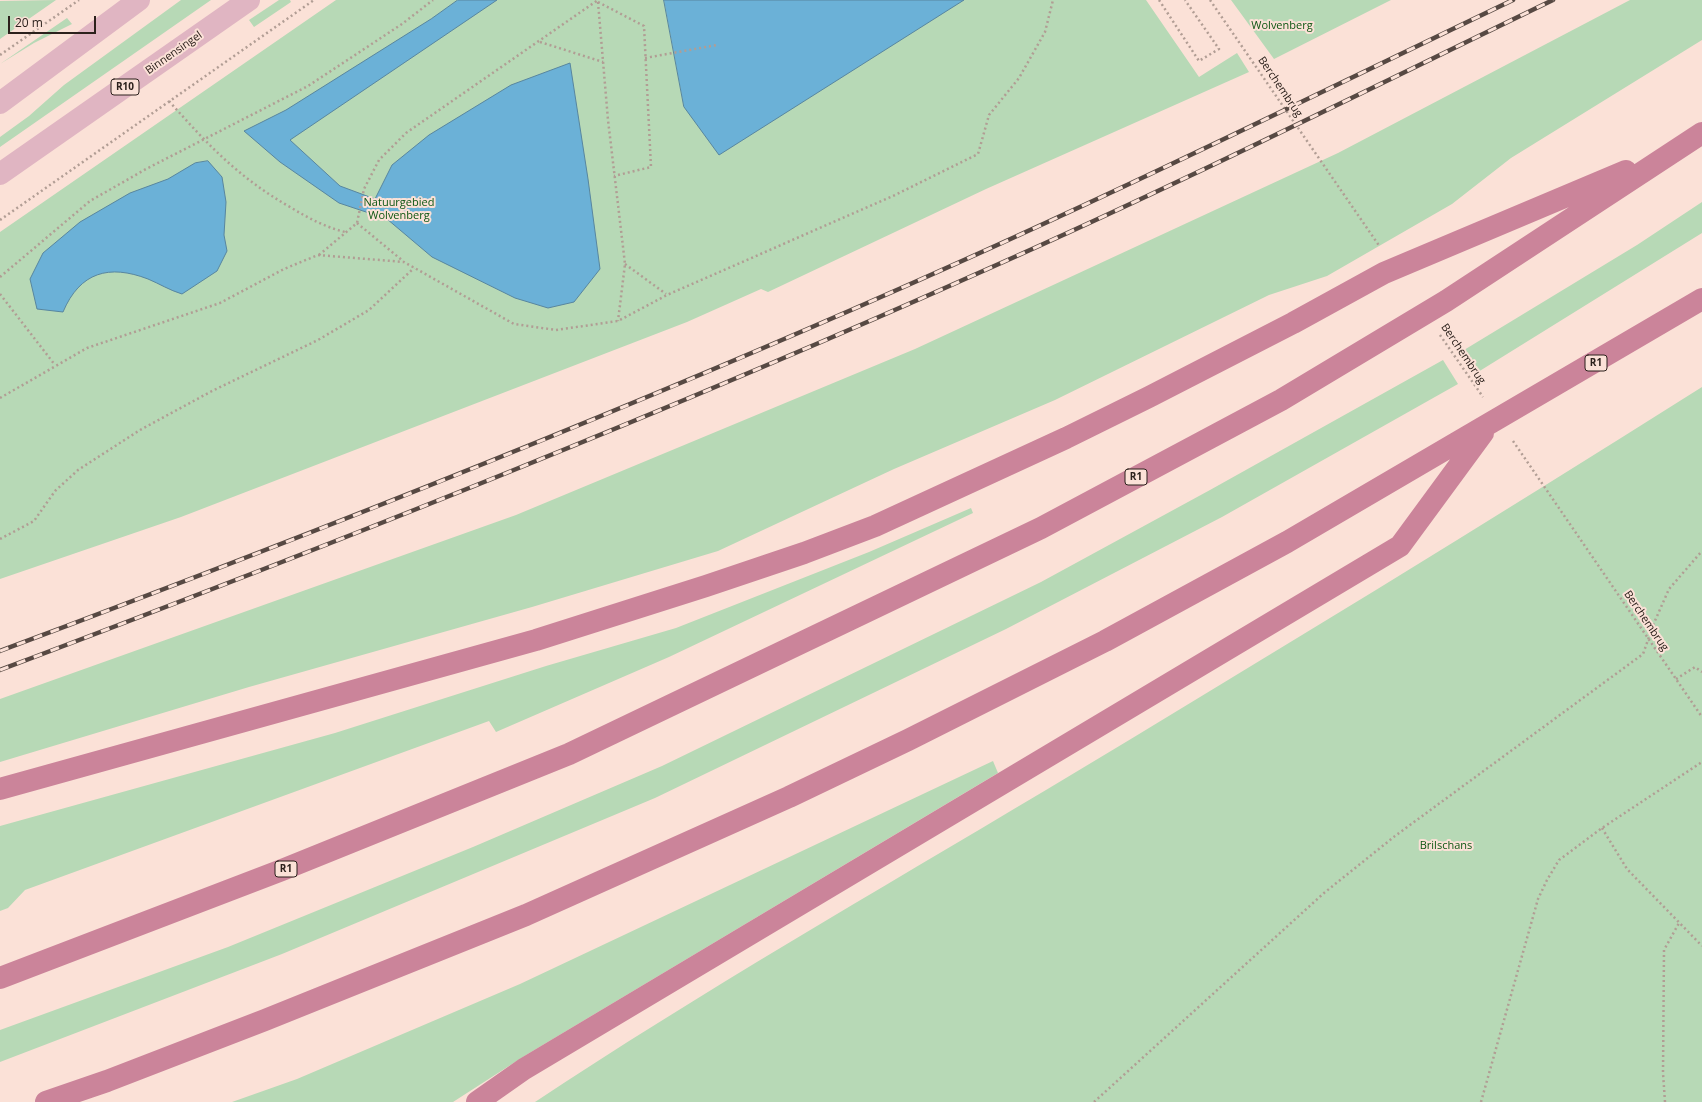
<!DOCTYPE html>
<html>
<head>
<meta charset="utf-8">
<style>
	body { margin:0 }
	#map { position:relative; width:1702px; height:1102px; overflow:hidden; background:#fbe1d7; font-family:"Open Sans",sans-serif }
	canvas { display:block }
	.scale { position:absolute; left:8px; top:16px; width:88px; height:18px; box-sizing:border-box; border:2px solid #2c211c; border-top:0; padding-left:5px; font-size:12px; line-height:14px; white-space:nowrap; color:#2c211c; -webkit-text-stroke:3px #fbe1d7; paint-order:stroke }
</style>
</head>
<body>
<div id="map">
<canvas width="1702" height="1102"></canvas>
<div class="scale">20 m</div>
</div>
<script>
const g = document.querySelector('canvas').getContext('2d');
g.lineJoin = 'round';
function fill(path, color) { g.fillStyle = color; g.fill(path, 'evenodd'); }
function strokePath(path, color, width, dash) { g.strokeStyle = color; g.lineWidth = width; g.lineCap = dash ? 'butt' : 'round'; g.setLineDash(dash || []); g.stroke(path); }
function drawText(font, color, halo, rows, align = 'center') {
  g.font = font + ' "Open Sans",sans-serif'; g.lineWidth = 4; g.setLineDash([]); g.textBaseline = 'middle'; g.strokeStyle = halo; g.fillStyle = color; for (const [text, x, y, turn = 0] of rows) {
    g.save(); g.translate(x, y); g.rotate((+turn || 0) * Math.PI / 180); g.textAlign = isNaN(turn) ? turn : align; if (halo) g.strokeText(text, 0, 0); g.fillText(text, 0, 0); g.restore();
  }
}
fill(new Path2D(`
	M56,0L0,39V1Z
	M181,0H211L0,147V137L29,116L64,85Z
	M279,0H290L291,2L254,27L249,20Z
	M336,0H1146L1199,77L1237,53L1249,72L986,189L768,292L761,289L687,322L181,517L0,579V232Z
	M1231,0H1391L1274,59Z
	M1630,0H1702V40L1511,158L1452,204L1327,276L1269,295L1055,400L894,469L718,551L532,607L249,687L0,762V699L516,515L915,349L1338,153Z
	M67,18L72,24L34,43L0,64Z
	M1702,202V233L1478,372L1464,350L1637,245Z
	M1443,360L1458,384L1222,517L1006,629L655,798L282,954L0,1062V1030L228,947L473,847L662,766L1041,582L1210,490Z
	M1702,387V1102H535C701,992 875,892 1046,790C1266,658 1485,524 1702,387Z
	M971,508L973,513L669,657L496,732L489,721L25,890L8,908L0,911V826L335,733L546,666L676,628L869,552Z
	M993,761L998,773L526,1055L453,1102H232L297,1079L520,984Z`), '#b7d9b6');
const water = new Path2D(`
	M458,0H497L290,140L340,186L375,199L392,165L429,135L511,85L570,63L588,179L600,269L574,302L548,308L515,298L432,257L387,219L339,203L280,162L244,131L286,110L431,19Z
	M664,0H964L719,155L684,107Z
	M208,161L222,177L226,202L224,235L227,251L217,271L182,294C169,290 160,284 148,279C109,264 80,272 63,312L37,309L30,279L43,253L80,222L130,193L168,179L195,163Z`);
fill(water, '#6bb1d7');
strokePath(water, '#58869f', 1);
strokePath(new Path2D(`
	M1159,0L1199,61L1219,49L1185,0
	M1210,0L1380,247
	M598,2L608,120L625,264L618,321
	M598,2L644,26L651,167L614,176
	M540,42L603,62
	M0,55L79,0
	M645,58L717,45
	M169,101C207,144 239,178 290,207C308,218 325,227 345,232
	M0,220L314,0
	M357,223L403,261
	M319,255L357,223L364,189L379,160L406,133L598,0
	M625,264L666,294
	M0,277L90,201L146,169L308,86L402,24L433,0
	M0,294L55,365
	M1440,335L1483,397
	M0,398L87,348L220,303L284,269L318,255L404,262L514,324L556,330L618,321L667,295L895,195L978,154L989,115L1019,78L1045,32L1053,0
	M1513,441L1702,717
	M0,539L34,521L55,491L78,470L140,430L212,391L318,340L369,310L414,268
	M1676,679L1695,667L1702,672
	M1602,828L1627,869L1702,946
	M1094,1102L1324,893L1395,836L1643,654L1654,623L1669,589L1702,551
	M1481,1102L1538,899L1547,880L1559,860L1602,828L1702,762
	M1665,1102L1663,1073L1664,950L1679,923`), '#b19d94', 2.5, [2, 3]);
strokePath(new Path2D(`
	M0,103L139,0
	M0,174L249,0`), '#e0b5c2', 22);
strokePath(new Path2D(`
	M0,789L536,640L706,586L804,553L875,526L1066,438L1149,397L1293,323L1384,273L1626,171
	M0,978L282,870L569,754L1041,528L1281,400L1446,301L1702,133
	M46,1102L107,1081L265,1020L526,915L789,797L908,740L1105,641L1287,542L1702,299
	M477,1102L524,1069L1400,546L1483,433`), '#cb849a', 22);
const rail = new Path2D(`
	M0,651C302,538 603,420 899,289C1106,198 1309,98 1513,0
	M0,670C334,544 666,413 992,267C1181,183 1367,90 1553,0`);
strokePath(rail, '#574943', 4.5);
strokePath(rail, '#fbe1d7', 3, [9]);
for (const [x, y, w] of [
	[125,87,28],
	[1596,363,22],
	[1136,477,22],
	[286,869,22]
]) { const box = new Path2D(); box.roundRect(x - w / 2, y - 8, w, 16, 3); g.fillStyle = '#fbe1d7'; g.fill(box); strokePath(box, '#2c211c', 1); }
drawText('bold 10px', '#2c211c', null, [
	["R10",125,87],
	["R1",1596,363],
	["R1",1136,477],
	["R1",286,869]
]);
drawText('11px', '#0d5612', '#fbe1d7', [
	["Wolvenberg",1282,26],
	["Natuurgebied",399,203],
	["Wolvenberg",399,216],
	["Brilschans",1446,846]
]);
drawText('11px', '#2c211c', '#fbe1d7', [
	["Binnensingel",174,53,-35],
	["Berchembrug",1280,87,56],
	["Berchembrug",1463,354,56],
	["Berchembrug",1646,621,56]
]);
</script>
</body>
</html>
